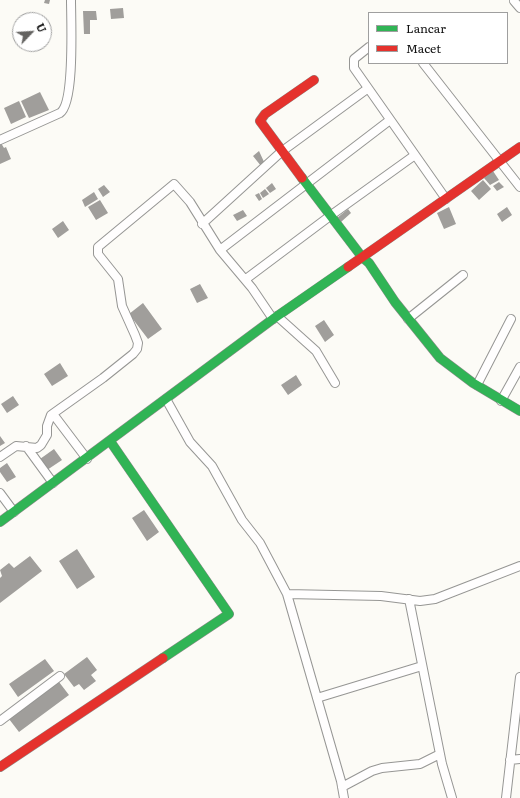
<!DOCTYPE html>
<html>
<head>
<meta charset="utf-8">
<style>
	body { margin:0 }
	#map { position:relative; width:520px; height:798px; overflow:hidden; background:#fcfbf6; font-family:Literata,serif }
	canvas { display:block }
	.legend { position:absolute; left:368px; top:12px; width:140px; height:52px; box-sizing:border-box; background:#fff; border:1px solid #9f9f9f; margin:0; padding:5px 7px; list-style:none; font-size:12px; color:#101010 }
	.legend li { display:flex; align-items:center; gap:8px; height:20px }
	.legend b { width:20px; border:1px solid #9f9f9f }
	.north { position:absolute; left:12px; top:12px; width:40px; height:40px; box-sizing:border-box; background:#fff; border:1px solid #9f9f9f; border-radius:50%; rotate:65deg; font-size:11px; font-weight:700; line-height:16px; text-align:center; color:#101010 }
	.north::after { content:''; display:block; margin:auto; width:14px; height:18px; background:#636260; clip-path:polygon(50% 0,100% 100%,50% 72%,0 100%) }
</style>
</head>
<body>
<div id="map">
<canvas width="520" height="798"></canvas>
<ul class="legend">
<li><b style="height:5px;background:#30b455"></b>Lancar</li>
<li><b style="height:5px;background:#e5322d"></b>Macet</li>
</ul>
<div class="north">U</div>
</div>
<script>
const g = document.querySelector('canvas').getContext('2d');
g.lineJoin = 'round';
function fill(path, color) { g.fillStyle = color; g.fill(path, 'evenodd'); }
function strokePath(path, color, width, dash) { g.strokeStyle = color; g.lineWidth = width; g.lineCap = dash ? 'butt' : 'round'; g.setLineDash(dash || []); g.stroke(path); }
fill(new Path2D(`
	M45,0H50L49,4L44,3Z
	M123,8L124,18L111,19L110,9Z
	M83,11H96L97,20H90V34H84Z
	M40,92L49,110L29,118L21,101Z
	M19,101L26,117L11,124L4,108Z
	M0,143H1L4,148L6,147L11,159L0,164Z
	M259,151L265,164L261,166L253,156Z
	M493,171L499,180L490,185L484,178Z
	M483,180L491,189L479,200L471,191Z
	M499,182L504,187L497,191L493,186Z
	M272,183L276,189L270,193L266,188Z
	M104,185L110,192L103,197L98,189Z
	M265,189L269,194L263,198L260,193Z
	M94,192L98,199L85,207L82,200Z
	M259,193L262,199L259,201L255,195Z
	M100,200L108,213L96,220L88,207Z
	M449,207L456,224L444,229L437,213Z
	M507,207L512,215L502,222L497,214Z
	M348,209L351,213L341,222L337,218Z
	M243,210L247,216L237,221L233,215Z
	M63,221L69,230L58,238L52,229Z
	M200,284L208,298L197,303L190,289Z
	M143,303L162,329L148,339L129,314Z
	M324,320L334,335L325,342L315,326Z
	M60,363L68,376L52,386L44,374Z
	M296,375L302,385L288,395L281,385Z
	M13,396L19,405L7,413L1,404Z
	M0,436L5,443L0,446Z
	M54,449L62,460L47,470L40,459Z
	M7,463L16,477L7,482L0,472V468Z
	M144,510L159,532L147,541L132,518Z
	M77,549L95,577L77,589L59,561Z
	M30,556L42,571L0,603V578L2,576L0,570L9,563L14,568Z
	M87,657L97,670L91,675L96,681L84,690L79,684L74,687L64,674Z
	M45,659L54,671L18,697L9,684Z
	M59,682L69,695L19,732L9,719Z`), '#a09e9b');
const street = new Path2D(`
	M514,1L520,8
	M369,47L354,59V68L446,199
	M423,63L520,187
	M0,140L60,113C75,103 71,20 71,0
	M202,224L281,152L367,89
	M220,250L390,120
	M246,279L330,216L415,155
	M277,316L316,351L335,383
	M408,319L463,275
	M477,385L511,319
	M166,399L190,442L212,466L242,520L260,543L287,594L381,596L420,601L435,599L520,566
	M501,401L520,367
	M53,414L87,459
	M26,446L53,483
	M0,457L16,446L37,448L41,445L47,435V426L51,415L103,378L133,354L137,349L138,343L135,335L122,306L118,279L98,254V247L174,184L190,202L220,250L252,288L273,319
	M0,493L14,512
	M287,594L341,781L344,798
	M409,599L442,764L452,798
	M317,698L422,666
	M0,721L60,676
	M510,760L520,759
	M342,787L372,771L382,768L420,764L440,754
	M506,798L520,677`);
const fast = new Path2D(`
	M302,178L362,257L369,263L395,302L440,358L473,383L520,411
	M110,441L229,614L163,658
	M0,522L273,319L348,267`);
const jam = new Path2D(`
	M302,178L260,121L265,114L314,80
	M348,267L520,147
	M0,767L163,658`);
strokePath(street, '#969694', 10);
strokePath(fast, '#8d8c8a', 10);
strokePath(jam, '#8d8c8a', 10);
strokePath(street, '#fffefe', 8);
strokePath(fast, '#30b455', 9);
strokePath(jam, '#e5322d', 9);
</script>
</body>
</html>
